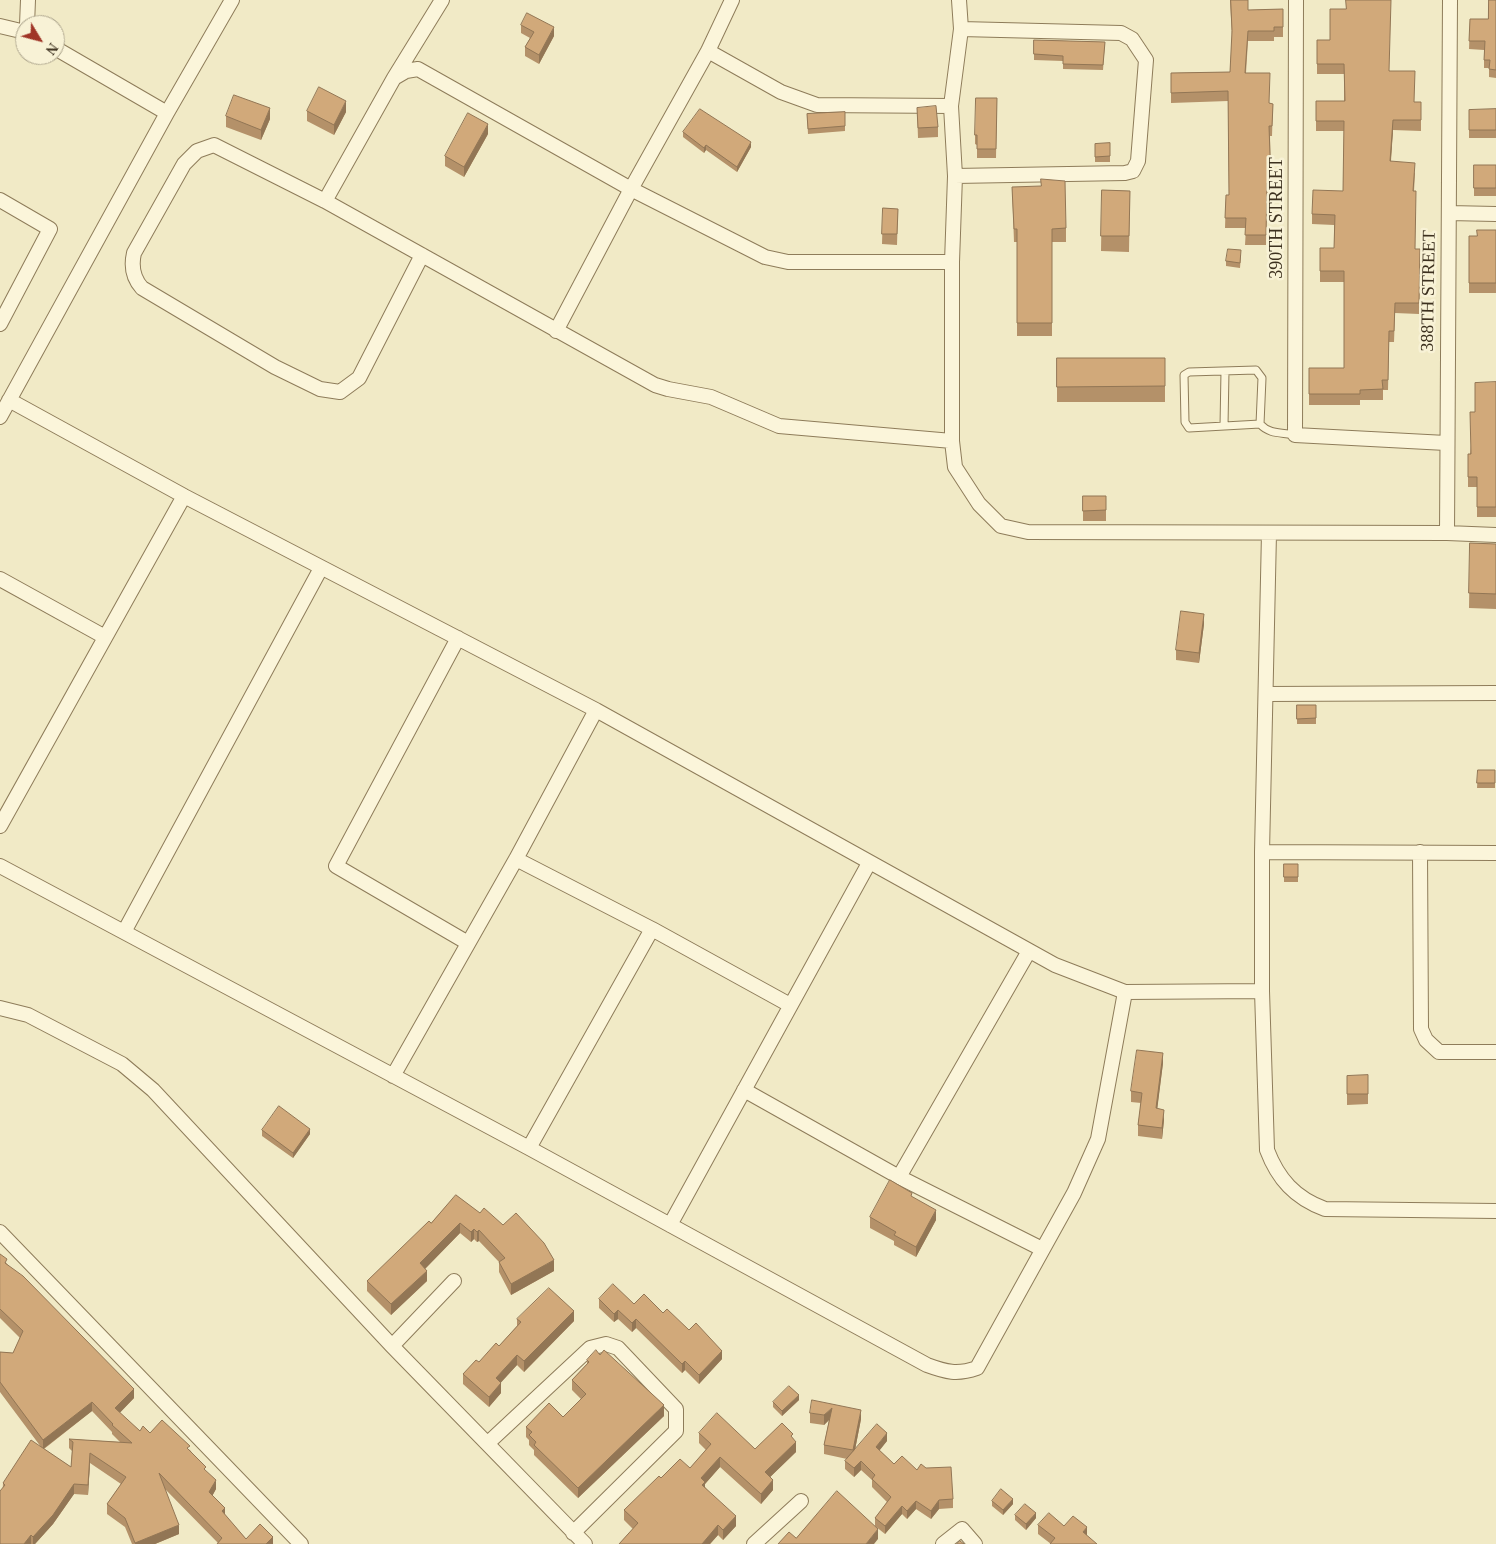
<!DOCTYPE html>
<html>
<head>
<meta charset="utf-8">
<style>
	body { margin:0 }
	#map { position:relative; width:1496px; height:1544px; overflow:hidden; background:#f1eac6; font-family:Georgia,serif }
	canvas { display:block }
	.north { position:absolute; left:15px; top:15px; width:50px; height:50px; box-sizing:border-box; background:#f8f2d6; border:1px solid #ada58d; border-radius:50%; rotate:127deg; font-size:14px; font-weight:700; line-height:20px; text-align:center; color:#3d311f }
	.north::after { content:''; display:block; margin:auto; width:18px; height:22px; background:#a03527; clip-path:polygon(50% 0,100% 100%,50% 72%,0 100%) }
</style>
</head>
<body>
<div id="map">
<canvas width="1496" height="1544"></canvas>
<div class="north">N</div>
</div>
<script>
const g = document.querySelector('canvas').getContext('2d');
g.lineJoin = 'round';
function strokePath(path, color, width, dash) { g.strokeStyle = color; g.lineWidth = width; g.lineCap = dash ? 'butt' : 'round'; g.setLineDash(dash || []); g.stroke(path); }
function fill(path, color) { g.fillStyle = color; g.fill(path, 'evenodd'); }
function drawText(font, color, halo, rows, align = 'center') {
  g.font = font + ' Georgia,serif'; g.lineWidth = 5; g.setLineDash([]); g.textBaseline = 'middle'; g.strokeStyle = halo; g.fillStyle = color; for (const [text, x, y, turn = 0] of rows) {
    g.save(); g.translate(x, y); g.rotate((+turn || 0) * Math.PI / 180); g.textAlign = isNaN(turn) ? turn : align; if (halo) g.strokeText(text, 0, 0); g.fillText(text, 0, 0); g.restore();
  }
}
const lane = new Path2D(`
	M1260,424L1262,378L1256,370L1189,372L1184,375L1185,422L1189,428L1260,424C1270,435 1282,432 1295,435
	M1224,426L1225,371`);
const street = new Path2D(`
	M959,0L961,29L951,106L955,176L952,262V441L955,467L979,504L1001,526L1028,532L1447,533L1496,535
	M1296,0L1295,435L1446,443
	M27,25L28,0
	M0,26L25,32
	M55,48L167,113
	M708,51L781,92L817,105L951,106
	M394,78L406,71L418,69L631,189L765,257L788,262H952
	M955,176L1125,173L1133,171L1138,161L1146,60L1132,39L1121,33L961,29
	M0,200L50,229L0,324
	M325,201L394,78L442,0
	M1449,213L1496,214
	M422,255L359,378L340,392L320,389L275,367L142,288C133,278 131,266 134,253L184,164L197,151L214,145L325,201L655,385L668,389L711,397L779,426L952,441
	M556,331L631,189L708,51L732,0
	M9,400L184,496L596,710L1055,965L1125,992L1262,991
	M0,417L167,113L232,0
	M1269,533L1262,852V991L1267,1150C1278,1179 1295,1198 1325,1209L1496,1211
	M1447,533L1450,0
	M0,579L105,637
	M458,638L336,866L468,943
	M1266,694L1496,693
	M0,826L184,496
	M1262,852L1496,853
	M1420,852L1421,1029L1426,1040L1439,1052H1496
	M516,859L652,929L790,1005
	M0,866L529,1148L927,1365C946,1372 957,1375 977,1368L1074,1193L1098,1139L1125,992
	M124,932L321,568
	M0,1008L28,1015L122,1064L153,1090L392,1346L585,1544
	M393,1076L516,859L596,710
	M744,1090L899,1177L1042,1249
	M529,1148L652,929
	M899,1177L1029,951
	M670,1225L869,863
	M0,1232L301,1544
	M392,1346L454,1281
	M488,1443L590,1348L606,1344L618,1348L676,1409V1431L573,1533
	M754,1544L801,1501
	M943,1544L962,1529L975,1544`);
strokePath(lane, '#8e7c5a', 9);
strokePath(street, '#8e7c5a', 16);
strokePath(lane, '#fbf5da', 7);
strokePath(street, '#fbf5da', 14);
fill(new Path2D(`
	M1230,0H1248V10L1283,9V37H1274V41H1248L1246,73L1269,103L1273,104L1272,136H1270L1271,193H1267L1266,245H1245L1246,228H1225L1226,195H1229L1228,101L1171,103V73L1230,72L1232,36Z
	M1496,0V78L1489,77V68H1484V50L1469,49L1470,19H1488Z
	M521,25L554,36L539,64L525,56V47L530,38L521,33Z
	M1034,40L1105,42L1103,70L1063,69V61L1034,60Z
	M1317,40L1390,71L1414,102H1421V131L1393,130L1391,161L1415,173L1414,191L1415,249H1420L1419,314L1395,313L1394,342H1389L1388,390H1383V400H1360V405H1309V368H1344V282H1320V248H1334V225L1312,224V214L1343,191L1344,131H1316V101H1344V74H1317Z
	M997,98L996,158H977V145L975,144V135Z
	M917,108L938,127V137L918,138Z
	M1496,109V138H1469V110Z
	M307,111L346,112L334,135L307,121Z
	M845,112V131L808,134L807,114Z
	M226,116L270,119L261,140L226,127Z
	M683,132L751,147L737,172L706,150L704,153L683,137Z
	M488,134L464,177L445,166V156Z
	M1110,143V162H1095V144Z
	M1474,165H1496V196H1474Z
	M1012,187L1066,228V242H1052V336H1017V242H1014Z
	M1102,190L1130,191L1129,252L1101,251Z
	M883,208L898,209L897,245L882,244Z
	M1496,230V293H1469V236H1477Z
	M1241,255L1240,268L1226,266V261Z
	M1057,358H1165V402H1057Z
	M1496,382V517H1477V487H1468V454H1470L1475,412Z
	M1083,496H1106V521H1083Z
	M1470,543L1496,544V609L1469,608Z
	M1204,624L1199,663L1176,660V650Z
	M1297,705H1316V724H1297Z
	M1478,770H1495V788H1477Z
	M1284,864H1298V882H1284Z
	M1163,1063L1157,1109L1164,1120L1162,1139L1138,1136V1125L1141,1103L1131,1102V1091Z
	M1368,1075V1104L1347,1105V1076Z
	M262,1130L310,1134L293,1158L262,1136Z
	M456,1195L554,1271L511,1295L499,1272V1262L479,1241L477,1242L474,1239L471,1242L460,1233L425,1269L427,1281L391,1315L367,1291V1281L431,1223Z
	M912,1197L936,1220L916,1257L894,1245V1241L870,1228V1217Z
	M0,1254L7,1264L134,1398L119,1413L140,1431L150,1433L190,1450L206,1472L216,1489L212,1496L225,1515L246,1539L273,1544L218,1543L165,1489L179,1534L155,1544H132L125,1527L107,1514V1504L121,1484L90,1463L88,1495L74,1494L53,1524L35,1544H0L3,1483L41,1447L0,1392V1352L13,1353L20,1338L0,1318ZM92,1411L112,1432V1434L120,1442L69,1439V1448L72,1451L71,1467L44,1449Z
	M599,1299L634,1304L663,1313L689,1330L722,1359L699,1384L685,1370L682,1373L636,1328L632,1332L618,1319L614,1322L599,1308Z
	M517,1319L574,1321L524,1372L517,1365L501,1382V1393L489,1407L463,1384V1374L499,1346L517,1326Z
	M587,1360L664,1416L578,1498L534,1455V1450L529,1445V1440L526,1437V1427L563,1417L581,1399L572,1390V1380L587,1364Z
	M799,1400L782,1416L773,1407V1402Z
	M810,1413L861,1419L855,1450L887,1441L879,1450L894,1464L917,1470L953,1499V1508L939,1509L931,1519L916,1509L907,1519L902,1514L885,1534L875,1526V1518L887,1502L872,1487V1480L861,1470L854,1477L845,1469V1461L847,1459L824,1454V1445L829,1420L824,1425L810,1423Z
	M699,1433L755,1449L793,1438L796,1452L770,1477L773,1490L761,1504L720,1467L705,1484V1487L736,1526L723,1540L718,1535L710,1544H619L633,1529L624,1520V1510L661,1478L690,1468L706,1450L699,1443Z
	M992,1501L1013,1504L1003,1515L992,1506Z
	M1015,1515L1036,1518L1026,1530L1015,1520Z
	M1038,1525L1064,1526L1051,1544L1038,1534Z`), '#b49169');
fill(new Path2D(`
	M554,27V36L539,64V55Z
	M346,101V112L334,135V125Z
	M270,108V119L261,140V130Z
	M1393,120V130L1390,171V161Z
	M488,124V134L464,177V167Z
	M751,142V147L737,172V167Z
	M706,145V150L704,153V148Z
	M1204,614V624L1199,663V653Z
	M1163,1053V1063L1156,1119V1108Z
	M1164,1110V1120L1162,1139V1128Z
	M310,1129V1134L293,1158V1153Z
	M936,1210V1220L916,1257V1247Z
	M460,1223V1233L420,1274V1263Z
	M474,1229V1239L471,1242V1232Z
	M479,1230V1241L477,1242V1232Z
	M554,1260V1271L511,1295V1284Z
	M427,1271V1281L391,1315V1304Z
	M618,1310V1319L614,1322V1314Z
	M574,1311V1321L524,1372V1361Z
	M636,1319V1328L632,1332V1323Z
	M722,1351V1359L699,1384V1375Z
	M517,1355V1365L496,1388V1378Z
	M685,1361V1370L682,1373V1364Z
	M501,1383V1393L489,1407V1397Z
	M134,1389V1398L115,1418V1408Z
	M799,1395V1400L782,1416V1411Z
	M92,1402V1411L43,1449V1440Z
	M664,1405V1416L578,1498V1488Z
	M832,1408V1417L824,1425V1415Z
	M861,1410V1419L853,1460V1450Z
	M887,1433V1441L876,1455V1447Z
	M796,1442V1452L765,1482V1472Z
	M90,1453V1463L88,1495V1485Z
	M720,1457V1467L705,1484V1492L702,1494L701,1478Z
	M861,1461V1470L854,1477V1468Z
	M216,1480V1489L209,1502V1492Z
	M773,1480V1490L761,1504V1494Z
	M74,1484V1494L53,1524L35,1544H33V1537Z
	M1013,1499V1504L1003,1515V1510Z
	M939,1500V1509L931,1519V1511Z
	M916,1501V1509L907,1519V1511Z
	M902,1506V1514L885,1534V1526Z
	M225,1508V1517L222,1511Z
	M1036,1513V1518L1026,1530V1524Z
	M736,1516V1526L723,1540V1530Z
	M179,1525V1534L155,1544H135V1543Z
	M718,1525V1535L710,1544H702Z
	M1087,1527V1536L1083,1532Z
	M878,1529V1539L874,1544H866Z
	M31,1535V1544H24Z
	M273,1537V1544H266Z`), '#927655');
const building = new Path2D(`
	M1231,0H1248V10L1283,9V27H1274V31H1248L1245,73H1270L1269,103L1273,104L1272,126H1269L1271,183H1267L1266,235H1245L1246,218H1225L1226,195H1229L1228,91L1171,93V73L1230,72L1232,31Z
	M1346,0H1391L1389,71H1415L1414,102H1421V120H1393L1390,161L1415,163L1413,191H1416L1415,249H1420L1419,303H1395L1394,331H1389L1388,380H1382L1383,389L1360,390V394H1309V368H1344V271H1320V248H1334L1335,215L1312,214L1313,190L1343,191L1344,121H1316V101H1345L1344,64H1317V40H1330V9H1346Z
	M1489,0H1496V70L1489,69L1490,60H1484L1485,41H1469L1470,19H1488Z
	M527,13L554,27L539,55L525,47L534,32L521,25Z
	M1034,40L1105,42L1103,65L1063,64V56L1034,54Z
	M319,87L346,101L334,125L307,111Z
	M234,95L270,108L261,130L226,116Z
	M976,98H997L996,149H977V135H975Z
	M936,106L938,127L918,128L917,108Z
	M700,109L751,142L737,167L706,145L704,148L683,132Z
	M1496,109V130H1469V110Z
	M845,112V126L808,129L807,114Z
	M468,113L488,124L464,167L445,156Z
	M1110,143V156L1095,157V144Z
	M1474,165H1496V188H1474Z
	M1041,179L1065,181L1066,228L1052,229V323H1017V229H1014L1012,187L1041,186Z
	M1102,190L1130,191L1129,236H1101Z
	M883,208L898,209L897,234H882Z
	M1477,230H1496V283H1469V236H1477Z
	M1228,249L1241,250L1240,263L1226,261Z
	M1057,358H1165V386L1057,387Z
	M1496,382V507H1477V477H1468V454H1471L1470,412H1475V383Z
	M1083,496H1106V510L1083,511Z
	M1470,543L1496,544V594L1469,593Z
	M1181,611L1204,614L1199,653L1176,650Z
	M1297,705H1316V718L1297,719Z
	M1478,770H1495V783H1477Z
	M1284,864H1298V877H1284Z
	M1137,1050L1163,1053L1156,1108L1164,1110L1162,1128L1138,1125L1142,1093L1131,1091Z
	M1368,1075V1094H1347V1076Z
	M279,1106L310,1129L293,1153L262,1130Z
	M890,1180L912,1193L911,1196L936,1210L916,1247L894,1235L896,1232L870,1217Z
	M456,1195L480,1213L484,1208L503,1225L516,1213L544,1243L554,1260L511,1284L499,1262L505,1258L479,1230L477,1232L474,1229L471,1232L460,1223L420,1263L427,1271L391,1304L367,1281L429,1221L431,1223Z
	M0,1254L7,1259L5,1263L23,1276L134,1389L115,1408L140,1431L143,1426L150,1433L162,1420L190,1446L187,1448L206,1467L204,1469L216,1480L209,1492L225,1508L222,1511L246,1539L260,1524L273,1537L266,1544H217L222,1538L159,1473L179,1525L135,1543L125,1518L107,1504L126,1477L90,1453L88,1485L74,1484L53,1515L33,1537L31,1535L24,1544H0V1491L5,1485L3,1483L31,1440L71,1467L73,1442L69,1439L132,1443L112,1425L113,1424L92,1402L43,1440L0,1382V1352L13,1353L23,1331L0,1309Z
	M613,1284L634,1304L644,1294L663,1313L667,1309L689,1330L696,1323L722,1351L699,1375L685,1361L682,1364L636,1319L632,1323L618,1310L614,1314L599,1299Z
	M549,1288L574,1311L524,1361L517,1355L496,1378L501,1383L489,1397L463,1374L476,1360L479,1362L496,1343L499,1346L521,1322L517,1319Z
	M596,1350L600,1355L604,1350L664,1405L578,1488L534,1445L536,1442L529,1435L532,1432L526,1427L549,1403L563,1417L586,1394L572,1380L589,1362L587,1360Z
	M789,1386L799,1395L782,1411L773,1402Z
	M812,1400L861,1410L853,1450L824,1445L832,1408L824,1415L810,1413Z
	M717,1413L755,1449L782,1423L793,1434L791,1436L796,1442L765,1472L773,1480L761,1494L720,1457L701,1478L705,1482L702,1485L736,1516L723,1530L718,1525L702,1544H619L638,1523L624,1510L659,1476L661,1478L680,1459L690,1468L711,1444L699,1433Z
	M877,1424L887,1433L876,1447L894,1464L902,1456L917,1470L921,1464L926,1468L951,1467L953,1499L939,1500L931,1511L916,1501L907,1511L902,1506L885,1526L875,1518L891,1497L872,1479L875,1475L861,1461L854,1468L845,1461Z
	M1001,1489L1013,1499L1003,1510L992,1501Z
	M837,1491L878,1529L866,1544H778L789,1532L796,1538Z
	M1025,1504L1036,1513L1026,1524L1015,1515Z
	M1049,1513L1064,1526L1073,1516L1087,1527L1083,1532L1097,1544H1050L1055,1538L1038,1525Z
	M960,1541L964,1544H957Z`);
fill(building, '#d1a97a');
strokePath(building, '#927655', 1);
drawText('18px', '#3d311f', '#f8f2d6', [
	["390TH STREET",1277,218,-90],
	["388TH STREET",1429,291,-89]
]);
</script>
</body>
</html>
